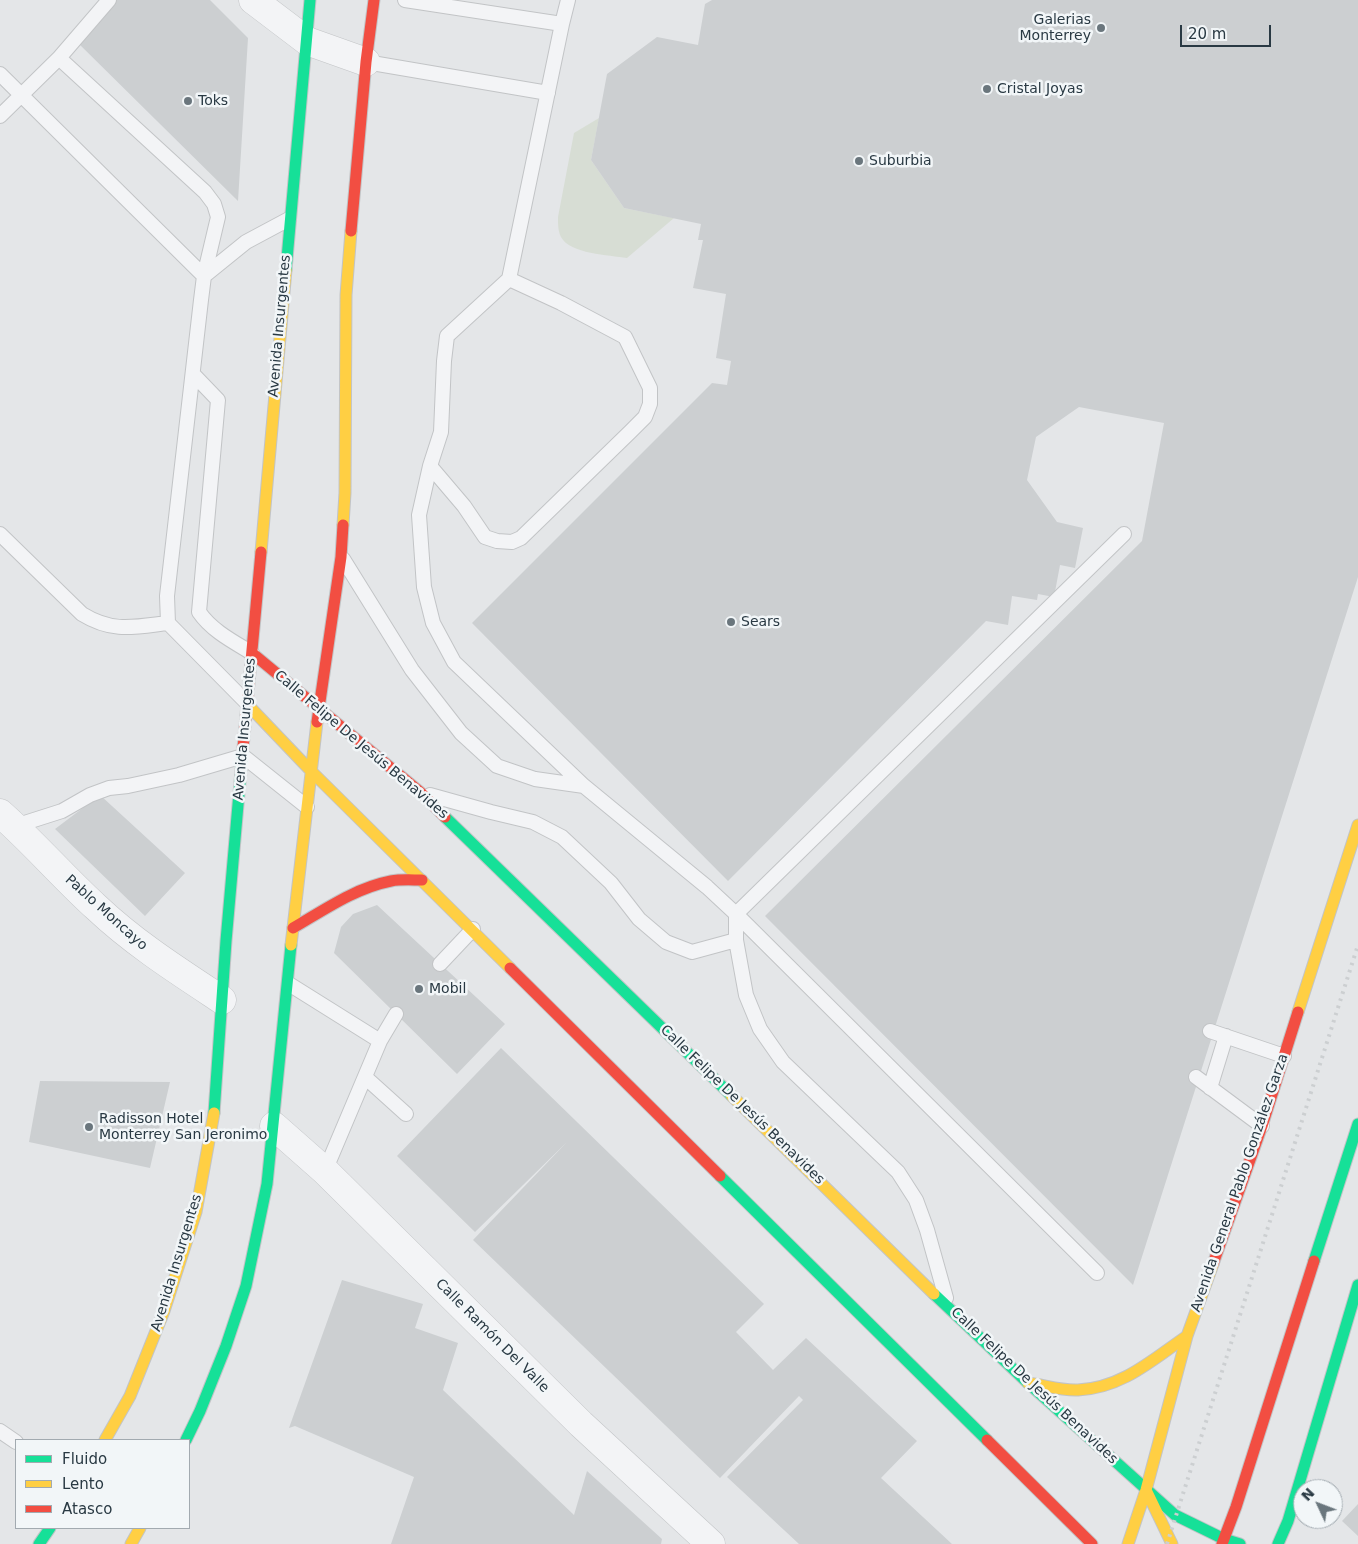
<!DOCTYPE html>
<html>
<head>
<meta charset="utf-8">
<style>
	body { margin:0 }
	#map { position:relative; width:1358px; height:1544px; overflow:hidden; background:#e4e6e8; font-family:"DejaVu Sans",sans-serif }
	canvas { display:block }
	.legend { position:absolute; left:15px; top:1439px; width:175px; height:90px; box-sizing:border-box; background:#f2f6f8; border:1px solid #a2aab0; margin:0; padding:6px 9px; list-style:none; font-size:15px; color:#293943 }
	.legend li { display:flex; align-items:center; gap:10px; height:25px }
	.legend b { width:25px; border:1px solid #a2aab0 }
	.north { position:absolute; left:1293px; top:1479px; width:50px; height:50px; box-sizing:border-box; background:#f2f6f8; border:1px solid #a2aab0; border-radius:50%; rotate:313deg; font-size:14px; font-weight:700; line-height:20px; text-align:center; color:#293943 }
	.north::after { content:''; display:block; margin:auto; width:18px; height:22px; background:#6a767d; clip-path:polygon(50% 0,100% 100%,50% 72%,0 100%) }
	.scale { position:absolute; left:1180px; top:25px; width:91px; height:22px; box-sizing:border-box; border:2px solid #293943; border-top:0; padding-left:6px; font-size:15px; line-height:18px; white-space:nowrap; color:#293943; -webkit-text-stroke:4px #f2f6f8; paint-order:stroke }
</style>
</head>
<body>
<div id="map">
<canvas width="1358" height="1544"></canvas>
<ul class="legend">
<li><b style="height:6px;background:#16e098"></b>Fluido</li>
<li><b style="height:6px;background:#ffcf43"></b>Lento</li>
<li><b style="height:6px;background:#f24e42"></b>Atasco</li>
</ul>
<div class="north">N</div>
<div class="scale">20 m</div>
</div>
<script>
const g = document.querySelector('canvas').getContext('2d');
g.lineJoin = 'round';
function fill(path, color) { g.fillStyle = color; g.fill(path, 'evenodd'); }
function strokePath(path, color, width, dash) { g.strokeStyle = color; g.lineWidth = width; g.lineCap = dash ? 'butt' : 'round'; g.setLineDash(dash || []); g.stroke(path); }
function drawText(font, color, halo, rows, align = 'center') {
  g.font = font + ' "DejaVu Sans",sans-serif'; g.lineWidth = 5; g.setLineDash([]); g.textBaseline = 'middle'; g.strokeStyle = halo; g.fillStyle = color; for (const [text, x, y, turn = 0] of rows) {
    g.save(); g.translate(x, y); g.rotate((+turn || 0) * Math.PI / 180); g.textAlign = isNaN(turn) ? turn : align; if (halo) g.strokeText(text, 0, 0); g.fillText(text, 0, 0); g.restore();
  }
}
fill(new Path2D(`
	M599,118L591,160L624,208L674,218L627,258C609,255 570,254 561,237C558,231 558,224 558,217L574,133Z`), '#d7ddd4');
fill(new Path2D(`
	M116,0H210L248,38L238,201L77,42Z
	M712,0H1358V577L1133,1285L765,916L1142,541L1164,423L1079,407L1036,437L1027,480L1057,522L1083,528L1075,568L1060,565L1054,597L1038,594L1037,600L1012,596L1008,625L986,621L728,881L472,623L712,383L727,385L731,361L716,358L726,294L693,288L703,240H698L701,224L624,208L591,160L607,74L657,37L698,45L705,4Z
	M100,795L185,873L145,916L55,829Z
	M377,905L505,1024L457,1074L334,953L341,927L353,914Z
	M501,1048L764,1304L736,1332L773,1370L806,1338L917,1441L881,1478L952,1544H799L727,1477L803,1400L799,1396L720,1478L473,1240L567,1142L475,1232L397,1156Z
	M40,1081L170,1082L150,1168L29,1142Z
	M342,1280L423,1304L415,1328L458,1343L443,1390L574,1515L587,1471L662,1539L661,1544H391L414,1477L295,1426L289,1428Z
	M1358,1504V1536L1342,1521Z`), '#cccfd1');
const lane = new Path2D(`
	M405,0L562,24
	M59,58L205,192L214,204L218,217L204,276L201,300L167,596L168,623L247,703
	M366,62L548,93
	M0,74L204,276
	M0,116L59,58L109,0
	M204,276L246,242L289,219
	M509,279L447,336L444,361L441,432L430,466L419,515L424,587L433,623L454,662L584,786L707,887L736,914L1097,1273
	M193,374L218,400L199,612C212,631 234,642 252,653
	M430,466L464,506L485,537L497,541L512,542L521,538L630,432L645,417L650,404V388L625,337L561,303L509,279L562,24L568,0
	M0,534L82,614C113,633 134,627 168,623
	M343,559L412,670L461,733L497,766L535,779L584,786
	M430,795L491,812L533,822L562,837L611,883L639,919L666,942L692,952L736,940
	M15,826L62,811L90,795L109,788L128,786L179,775L243,756L307,807
	M440,964L473,929
	M289,984L380,1041
	M1210,1031L1284,1056
	M365,1077L406,1114
	M1196,1077L1262,1126
	M1210,1088L1226,1036
	M325,1171L380,1041L396,1014
	M946,1298L927,1230L916,1200L898,1172L783,1062L760,1029L746,995L736,940V914L1124,534
	M0,1431L16,1442`);
const street = new Path2D(`
	M253,0L307,41L366,62
	M0,813C34,843 63,877 96,907C134,943 178,971 222,1000
	M274,1126L325,1171L581,1424L711,1544`);
const fast = new Path2D(`
	M286,270L310,0
	M445,817L731,1095
	M214,1113L226,941L243,748
	M720,1176L987,1440
	M1314,1261L1358,1124
	M934,1294L1028,1383L1175,1515L1224,1539L1240,1544
	M186,1440L200,1411L226,1346L246,1286L267,1184L291,945
	M39,1544L50,1528
	M1278,1544L1288,1521L1358,1285`);
const slow = new Path2D(`
	M343,525L345,493L346,295L351,231
	M261,552L286,270
	M247,704L311,771L510,968
	M291,945L317,722
	M1298,1012L1358,825
	M731,1095L934,1294
	M1028,1383C1044,1385 1062,1391 1078,1390C1122,1388 1152,1360 1187,1336
	M105,1440L130,1396L164,1311L196,1212L214,1113
	M1146,1490L1172,1544
	M131,1544L140,1528
	M1128,1544L1146,1490L1187,1336L1213,1264`);
const jam = new Path2D(`
	M351,231L366,62L374,0
	M252,653L420,792L445,817
	M317,722L341,557L343,525
	M243,748L261,552
	M293,928C324,910 355,888 391,881C401,879 412,880 422,880
	M510,968L720,1176
	M1213,1264L1262,1126L1298,1012
	M987,1440L1092,1544
	M1222,1544L1236,1507L1314,1261`);
strokePath(lane, '#c2c4c6', 16);
strokePath(street, '#c2c4c6', 29);
strokePath(fast, '#c2c4c6', 13);
strokePath(slow, '#c2c4c6', 13);
strokePath(jam, '#c2c4c6', 13);
strokePath(lane, '#f3f4f6', 14);
strokePath(street, '#f3f4f6', 28);
strokePath(fast, '#16e098', 11);
strokePath(slow, '#ffcf43', 11);
strokePath(jam, '#f24e42', 11);
strokePath(new Path2D(`
	M1167,1544L1358,945`), '#cccfd1', 4, [2.5, 5]);
for (const [x, y, r, color] of [
	[1101,28,5,"#6a767d"],
	[987,89,5,"#6a767d"],
	[188,101,5,"#6a767d"],
	[859,161,5,"#6a767d"],
	[731,622,5,"#6a767d"],
	[419,989,5,"#6a767d"],
	[89,1127,5,"#6a767d"]
]) { const dot = new Path2D(); dot.arc(x, y, r, 0, 2 * Math.PI); g.fillStyle = color; g.fill(dot); strokePath(dot, '#f2f6f8', 2); }
drawText('14px', '#293943', '#f2f6f8', [
	["Galerias",1091,20,"right"],
	["Monterrey",1091,36,"right"],
	["Cristal Joyas",997,89],
	["Toks",198,101],
	["Suburbia",869,161],
	["Sears",741,622],
	["Mobil",429,989],
	["Radisson Hotel",99,1119],
	["Monterrey San Jeronimo",99,1135]
], 'left');
drawText('14px', '#293943', '#f2f6f8', [
	["Avenida Insurgentes",280,326,-85],
	["Avenida Insurgentes",245,729,-85],
	["Calle Felipe De Jesús Benavides",361,745,40],
	["Pablo Moncayo",106,913,42],
	["Calle Felipe De Jesús Benavides",742,1105,44],
	["Avenida General Pablo González Garza",1240,1183,-71],
	["Avenida Insurgentes",177,1263,-73],
	["Calle Ramón Del Valle",492,1336,45],
	["Calle Felipe De Jesús Benavides",1034,1386,43]
]);
</script>
</body>
</html>
